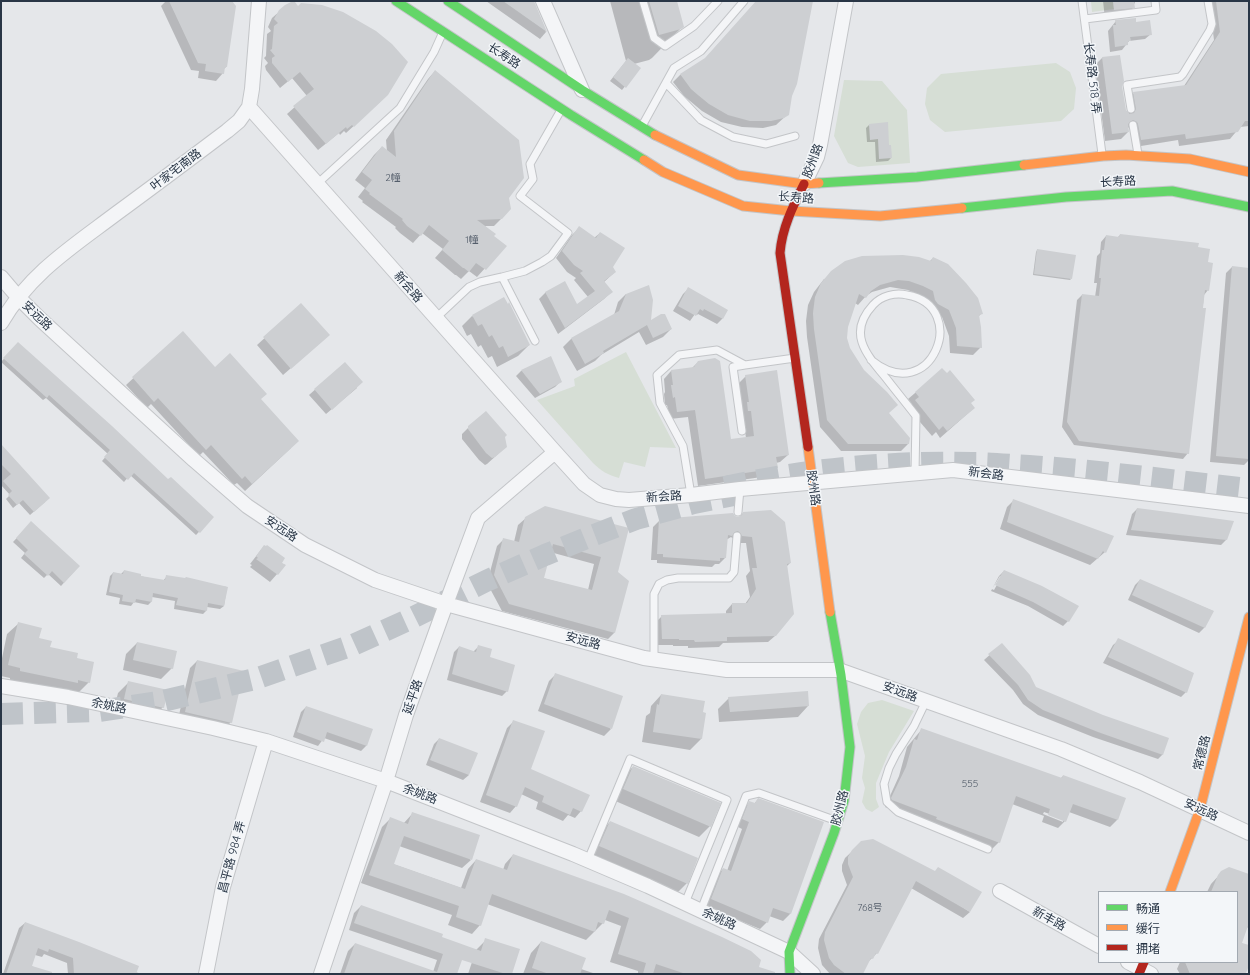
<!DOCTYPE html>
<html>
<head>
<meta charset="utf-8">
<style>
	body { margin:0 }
	#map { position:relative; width:1250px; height:975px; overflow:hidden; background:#e5e7ea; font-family:Quicksand,"Noto Sans SC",sans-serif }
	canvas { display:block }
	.frame { position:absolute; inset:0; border:2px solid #293646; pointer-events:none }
	.legend { position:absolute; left:1098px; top:891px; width:140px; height:72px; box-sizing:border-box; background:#f3f6f9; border:1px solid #a2a9b1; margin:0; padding:5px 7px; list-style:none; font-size:12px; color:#293646 }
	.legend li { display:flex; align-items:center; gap:8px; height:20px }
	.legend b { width:20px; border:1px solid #a2a9b1 }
</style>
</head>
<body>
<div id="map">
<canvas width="1250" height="975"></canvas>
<div class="frame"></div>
<ul class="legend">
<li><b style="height:5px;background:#63d668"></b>畅通</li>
<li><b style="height:5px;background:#ff974d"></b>缓行</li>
<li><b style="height:5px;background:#b3261e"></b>拥堵</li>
</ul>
</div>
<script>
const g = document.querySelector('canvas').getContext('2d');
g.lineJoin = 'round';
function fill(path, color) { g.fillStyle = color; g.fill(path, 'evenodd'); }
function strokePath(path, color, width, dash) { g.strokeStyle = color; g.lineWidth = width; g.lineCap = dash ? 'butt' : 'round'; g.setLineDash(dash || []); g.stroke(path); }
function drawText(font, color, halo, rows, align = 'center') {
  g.font = font + ' Quicksand,"Noto Sans SC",sans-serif'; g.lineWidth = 3; g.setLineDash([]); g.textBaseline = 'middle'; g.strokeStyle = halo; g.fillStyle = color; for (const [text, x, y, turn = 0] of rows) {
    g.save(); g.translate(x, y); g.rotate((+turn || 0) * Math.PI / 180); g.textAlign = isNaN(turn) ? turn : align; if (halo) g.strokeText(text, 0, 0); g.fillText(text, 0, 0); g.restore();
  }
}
fill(new Path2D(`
	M1091,1H1113L1114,9L1092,12Z
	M1056,63L1070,72L1076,88L1074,109L1061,121L945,132L930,120L925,104L927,88L941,74Z
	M844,80L882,81L907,110L910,163L858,167L848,163L834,136Z
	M626,352L676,448L650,447L645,467L624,462L619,478C608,475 601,471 593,463L537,400L575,386L574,379Z
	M882,700L914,711L889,752L876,783V799L879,807L872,812L866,809L862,802L865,788L862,778L865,756L857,724L861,712L868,703Z`), '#d6ded5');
fill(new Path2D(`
	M166,1H231L226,67L223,70V73L216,81L198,78L199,71L191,70L161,6Z
	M486,1H533L546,32L540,39Z
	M610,1H676L683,26L652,58L649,60L634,64L640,68L622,90L610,81L626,61Z
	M757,1H812L791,95L788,114L776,125L763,128L742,127L721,122L702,111L684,96L673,82L680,75L704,60Z
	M1103,1H1135V3L1134,4V7L1124,17L1105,19Z
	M1209,1H1249V126L1240,127L1230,139L1179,146L1178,140L1135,147L1131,131L1128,127V132L1121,139L1105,141L1095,65L1102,58L1119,56L1121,86L1125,110L1129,114L1127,100L1134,93L1184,86L1214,40Z
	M280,11L380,102L346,133L344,131L340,135L339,133L318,150L287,114L307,96L292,78L280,88L266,70L265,66L268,63L264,58L266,56L267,34L271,31L268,27L272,18Z
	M1116,21L1135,23L1151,34L1145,39L1129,41L1122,50L1110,52L1108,31Z
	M435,71L508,197L502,218L494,226H485L493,236L505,246L477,277L469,271L461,279L456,275H455L435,258L443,249L422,233L413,243L400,233L395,228L396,227L362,202L363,201L358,197L365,188L355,180L374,155L382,147L387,152L386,140L428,79Z
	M869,125L888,146L891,158L888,161L876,162L875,142H867L866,128Z
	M579,228L594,238L600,233L611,268L615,272L604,282L611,292L604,299L558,334L539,299L546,292L577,305L588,297L574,280L576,278L567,272L556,258L572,235Z
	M1120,235L1197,248L1207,263L1208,290L1204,295L1188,453L1183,459L1074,445L1062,427L1077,300L1082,295L1095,297L1097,283H1094L1097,256L1100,253L1101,242L1106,236L1117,238Z
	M1037,250L1071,279L1070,280L1033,275L1036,252Z
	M933,258L982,313L978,317L981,347L973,355L950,353L949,336L942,317L931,311L928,307L925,298L908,290L890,287L872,292L866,296L858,305L855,303L847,326L846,338L849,349L888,414L908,444L901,451H841L820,427L807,337L806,321L808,305L814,292L824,279L929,262Z
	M1232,267L1249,269V460L1244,465L1210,462L1226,273Z
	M688,289L726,310L722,319L717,324L698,314L697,315L695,314L690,321L673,311L683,294Z
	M626,294L649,321L671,329L663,337L646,345L639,332L601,355L595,361L577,371L563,347L571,339L614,315L618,302Z
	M301,305L321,342L283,375L257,345Z
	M472,316L529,345L518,356L497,367L492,356L488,358L481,345L478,347L471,334L467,336L462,326Z
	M183,332L215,368L260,400L291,448L245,491L237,483L234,485L203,452L199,456L151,404L147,408L126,385Z
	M18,343L168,480L213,517L196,535L130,475L124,482L102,461L108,454L46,398L43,400L1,362Z
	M550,357L560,382L555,387L535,398L516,376L521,371Z
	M698,362L730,440L746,438L738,384L746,376L788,455L780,462L776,463L777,468L769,476L698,486L688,417L670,419L667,405H665L664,394L665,392L664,379L671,371L692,368Z
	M345,363L357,388L326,414L309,395Z
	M942,370L974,408L940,438L936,432L932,436L908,408L912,404L908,399Z
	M469,427L498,454L487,464L485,465L479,460L462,439V434Z
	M1,446L45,502L30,515L19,503L13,508L6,499L10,495L1,485Z
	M1014,500L1105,552L1090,565L1000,529L1007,507Z
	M1137,509L1233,522L1226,540L1221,545L1126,535L1132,514Z
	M743,513L790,563L787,566L775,636L768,642L723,643L719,647L688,648V646H673V645H656L655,623L662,616L726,614V611L732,604H745L750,597L746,576L750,571L746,543H736L735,540L731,537L726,540L725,558L719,564H715L712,567L657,563V560H651L653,527L660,520L734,517L739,518Z
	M526,518L628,529L617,573L615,632L608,639L502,611L487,583L497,546L504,539L514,542L518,525ZM550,552L594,564L588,590L543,578Z
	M31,523L79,566L61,586L48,574L44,578L21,558L25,553L13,542Z
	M264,546L281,563L285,565L270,582L250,567L252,565L250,564Z
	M124,571L140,576L163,581L167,576L227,587L224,606L220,609L207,607L206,611L203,614L174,609L175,601L152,597L151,602L148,605L134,602L131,606L119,604L120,598L106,595L110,576L113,573L121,574Z
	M1004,571L1068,621L1063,626L1028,606L991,591L999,576ZM1000,576H1002L994,590L992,589Z
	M1140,580L1213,611L1204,628L1199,633L1128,600L1135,585Z
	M18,624L49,648L75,659L89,682L78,693L10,681V678L1,676V663L7,634Z
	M1119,640L1186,692L1181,697L1103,663L1113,645Z
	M137,643L172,668L161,679L123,670L126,654Z
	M1002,644L1035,688L1163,754L1158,759L1093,737L1038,715L1023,704L1013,690L984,660Z
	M479,646L507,691L502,696L447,680L454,652L459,647L473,652Z
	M197,661L231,722L224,729L178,719L190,668Z
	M556,674L611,729L604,736L538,711L549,681Z
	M129,682L163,707L153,718L114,709L118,693Z
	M661,695L704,714L701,739L690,750L642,742L646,716L650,713L651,706Z
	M729,698L808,706L798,717L719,722L718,709Z
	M306,707L371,730L366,746L361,751L324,738L318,746L293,737L301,712Z
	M514,721L530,770L581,811L575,818L568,815L563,821L536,809L538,802L521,794L516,806L510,813L480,802L507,728Z
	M922,729L1060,779L1063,776L1125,799L1117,820L1110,827L1069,812L1065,821L1058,828L1042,822L1044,816L1012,804L999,842L992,849L930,826V825L885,807L899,776L907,747ZM1044,812L1063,819V822L1043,814Z
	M439,739L469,775L463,780L426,765L434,744Z
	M633,767L710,826L699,837L613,800L622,777Z
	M758,799L822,822L790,914L783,921L769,916L767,922L760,929L704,906L716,876L723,869L727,871L742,829L736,826L743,809L750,802L754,804Z
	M413,813L471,860L462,868L399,846L393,864L461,888L468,869L476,860L503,870L505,864L513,855L758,967L764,974H638V971L610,962L621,926L605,920L603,923L586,940L487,904L480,925L472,934L448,925L452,915L361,883L382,827L390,819L403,824Z
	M610,822L687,883L676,894L589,857L599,833Z
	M862,842L970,912L963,918L911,888L877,953L867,963L862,974H830L822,965L818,948L819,939L847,885L842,871V865L845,858Z
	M1222,872L1249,875V927L1246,928L1241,943L1249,946V959L1244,974H1180L1177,969L1180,962H1237V892H1207L1211,884Z
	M361,906L440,938L456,974H340L348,951L355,944L433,972L437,960L349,930L354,913Z
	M25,923L135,972L142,974H68L67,963L44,954L42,957L35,955L31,966L54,974H3L19,928Z
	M487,939L511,974H468L476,950Z
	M541,942L581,969L596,974H523L531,953Z`), '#0003');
fill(new Path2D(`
	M169,1H232L236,6L227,67H225L224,74L205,71L206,64L198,63Z
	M503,1H534L547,32Z
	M649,1H677L684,27L681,29L659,35Z
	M756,1H813L797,84L792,96L789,115L784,118L771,121H750L728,115L709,104L698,95L691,89L680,74L705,58Z
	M1113,1H1134L1135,8L1114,10Z
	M1216,1H1249V121H1245L1238,132L1186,139L1185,134L1141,140L1138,124L1137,122L1133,120L1128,124L1129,132L1112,134L1102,57L1120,55L1124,81L1122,86L1126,110L1129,114L1134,113L1136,109L1133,92L1186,85L1220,32Z
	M291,2H295L298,6L301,3L322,5L343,12L376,31L392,44L408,62L388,95L354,127L352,125L347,129L346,127L326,144L293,106L314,89L300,72L288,82L272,63V58L275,56L270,50L272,49L274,26L278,23L274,19L279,10L285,5Z
	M1136,18V22L1150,20L1152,35L1130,37L1131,41H1128V45L1115,47L1113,25H1116L1115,20Z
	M628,58L641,68L626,88L613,77Z
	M435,70L519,140L524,178L509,198L511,209L502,219L477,220L496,234L494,236L507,246L486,270L476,263L469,272L464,268H463L442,250L449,241L429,225L421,236L407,226L402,220L403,219L369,194L370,193L365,189L372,180L362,172L382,146L396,157L394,131Z
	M888,122L889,145H891L892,158L879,159L878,139L870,140L869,124Z
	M579,226L596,238L600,232L625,248L613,267L616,272L604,281L613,292L565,328L545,292L565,281L577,304L595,291L580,273L583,271L574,265L562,251Z
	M1120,234L1199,243L1198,247L1210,249L1208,262L1213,263L1209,291L1205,290L1203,308H1206L1189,454L1079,441L1067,422L1082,294L1099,296L1101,278H1099L1102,250H1104L1106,235L1119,237Z
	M1037,249L1076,255L1072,279L1034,274Z
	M903,255L919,257L931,261L933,257L948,264L966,283L978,298L983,314L979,315L981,327L982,348L957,346L956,328L949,310L938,304L935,300L933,291L923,286L909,281L898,280L880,285L871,291L866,298L859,294L848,327L847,338L850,348L864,370L887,392L898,405L889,413L910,438L909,444H848L827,420L814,329L813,313L815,297L821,283L831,271L845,261L862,256Z
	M1232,266L1249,268V459L1216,456Z
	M649,285L653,300L651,320L661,314H665L672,329L653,338L647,325L603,351L604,353L585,364L571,338L619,311L626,294Z
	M688,287L728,310L723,319L704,309L703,311L700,309L696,316L678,306Z
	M504,297L508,304L509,302L530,345L508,357L503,346L499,348L492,335L489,337L482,324L478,326L472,315Z
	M301,303L330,335L291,369L263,337Z
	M183,331L215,367L230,353L267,394L261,399L299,441L252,484L245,476L242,479L211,445L206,450L158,398L154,402L132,377Z
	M18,342L112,426L168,479L171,477L214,517L200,533L134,473L128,480L104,457L110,450L49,395L47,398L3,358Z
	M551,356L562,382L540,394L521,370Z
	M715,358L720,361L731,439L754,436L751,411H748L747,402H749L745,375L777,370L789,455L776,457L778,468L705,479L695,410L677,412L675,397L673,398L671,385H673L671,370L694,367L698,361Z
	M345,362L363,382L332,410L314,389Z
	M942,368L947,373L950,370L975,400L971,403L975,408L947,431L943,426L939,430L915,400L919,397L915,392Z
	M486,411L507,435L505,437L507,447L495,457L492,458L486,453L468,429V426Z
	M1,444L50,498L34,512L23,500L17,505L8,495L12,491L3,481L11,474L1,464Z
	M1013,499L1114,536L1106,553L1103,551L1098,559L1007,522Z
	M545,506L629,528L618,572L629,581L615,633L509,604L494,575L503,538L519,542L525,517ZM553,544L601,557L592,590L544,578Z
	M1137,508L1168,512L1234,521L1227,540L1131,530Z
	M771,510L785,522L791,563L787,564L794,614L776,636L727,637V641L695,642L694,640H679V639H662L661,615L732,613V603H747L756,589L752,568H757L752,537L742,536L741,534L738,531L735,532L732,536L728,535L726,558H720V561L663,557V554H657L659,519L733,513L735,516L738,517L742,515L743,512Z
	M31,521L80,566L64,583L52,571L48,576L24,554L28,550L16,538Z
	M264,545L266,546L267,545L285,558L282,563L286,565L278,575L256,559L258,558L256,556Z
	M124,570L141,574V576L165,580L166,575L185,578L186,577L228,587L224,606L208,603L207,611L176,605L178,598L153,593L152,602L136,599L135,603L122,601L123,595L109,592L113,572L123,574Z
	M1004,570L1042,586L1079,606L1069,622L1033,602L995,585Z
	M1140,579L1214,611L1205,628L1132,595Z
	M18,622L42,628L39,638L52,641L50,647L78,653L77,658L94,662L90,683L78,680V683L20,671V668L8,665Z
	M1118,638L1194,673L1187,693L1108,657Z
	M137,642L177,651L173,669L133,660Z
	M1002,643L1030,675L1036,687L1103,715L1169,738L1163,755L1098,732L1043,710L1028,700L1018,685L988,654Z
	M478,645L492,649L490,657L515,665L508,692L452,674L459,646L476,652Z
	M197,660L244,671L232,723L185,712Z
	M555,673L623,696L612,729L544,704Z
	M128,681L168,690L164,708L124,699Z
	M808,691L809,706L730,712L728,697Z
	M661,694L705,701L703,712L706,713L702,739L653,732L657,704L659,705Z
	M306,706L373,729L367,746L327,732L324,742L297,732Z
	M513,720L545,731L531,769L590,795L582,812L573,808L570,815L542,802L544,796L525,787L517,807L486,795Z
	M921,728L1062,778L1063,775L1126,798L1118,820L1073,804L1066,822L1048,815L1050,809L1016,796L1000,843L936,819L937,817L892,800L891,798L906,767L914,739L917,740Z
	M439,738L478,753L469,775L430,760Z
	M633,766L721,803L711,827L623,789Z
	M758,798L824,822L791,914L773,908L768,923L711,899L723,868L731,871L749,822L742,819L749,801L755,803Z
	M412,812L480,835L472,860L404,836L394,864L465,889L476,859L507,870L513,854L624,894L722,937L751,951L761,960L759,967L775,972V974H686L656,964L653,974H643L646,963L618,954L629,918L609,910L604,924L598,922L595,932L492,894L481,926L456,917L459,906L369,875L390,817L408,824Z
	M610,821L698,858L688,884L599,846Z
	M873,839L935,871L938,867L982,892L970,912L916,881L878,954L876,953L873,959L871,958L863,974H846L834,965L829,958L824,940L825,932L853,877L848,864V857L852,850L861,841Z
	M1229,867L1249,874V923L1242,943L1249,945V965L1247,971L1245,974H1190L1185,962H1237V892H1211L1218,875L1221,871Z
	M361,905L443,934L442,937L481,951L485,938L520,949L512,974H506L462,960L457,974H344L355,943L437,972L443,954L354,923Z
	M25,922L79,942L139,966L136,974H74L73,958L49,949L48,952L38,948L32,966L52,972V974H6Z
	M541,941L586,958L580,974H549L532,968Z`), '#cdcfd2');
strokePath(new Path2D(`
	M725,487C806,469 889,461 972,463C991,463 1010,465 1029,466C1103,471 1176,481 1249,489
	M1,714L99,711L159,702L255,679L353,645L406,621L486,581L545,555L594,535L636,519L694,503L739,494`), '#bfc4c9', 22, [22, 11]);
const lane = new Path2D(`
	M643,1L654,38L665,46L694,26L718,1
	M1082,1L1102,154
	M1085,19L1156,10L1155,1
	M666,83L701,120L733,137L766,144L795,136
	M1131,109L1127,85L1180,77L1183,74L1210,30L1212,24L1208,1
	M1133,125L1138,154
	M642,126L674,68L701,51L744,1
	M317,184L400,108L434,52L443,32
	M502,277L535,341
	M436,318L469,287L480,282L502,277L525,271L542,262L551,256L568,233L520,196L533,179L530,164L561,110
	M871,360C932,409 971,306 907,295C895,292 881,296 873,305C847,333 866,354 886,378C896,391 906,403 916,416L915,473
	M742,431L733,367L745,365
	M691,495L683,446L660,403L657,375L679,355L717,350L745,365L795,358
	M738,512L740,489
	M654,659V594L659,584L667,580L678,578H729L734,572L737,536
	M926,701L914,726L896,754L889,768L884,784L887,802L898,812L988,849
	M588,860L630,759L727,800L685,903
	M701,910L746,796L759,793L837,821`);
const street = new Path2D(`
	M543,1L582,90
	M249,107L555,452L584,484L600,495L616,499L629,500L691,495L740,489L953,470L1249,506
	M804,184L817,157L820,145L846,1
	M1,277L18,297L40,319L194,460L247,506L305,545L375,580L446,604L644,658L727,670H839L1061,749L1140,782L1249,833
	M1,323C30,273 72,247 117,213C154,186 191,158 227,131L239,121L249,107L252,89L259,1
	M1,686L68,697L213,728L266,741L386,781L573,854L648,886L789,952L813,974
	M1000,891L1099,946
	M1128,962L1151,974
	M206,974L223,887L266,741
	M321,974L386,781L406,715L446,604L478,518L555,452`);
const fast = new Path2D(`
	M396,1L571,115L644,160
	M448,1L582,90L655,135
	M819,183L917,177L1024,165
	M962,208L1066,197L1172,191L1249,207
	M790,974L789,952L834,833L844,801L850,747L841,675L830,612`);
const slow = new Path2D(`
	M655,135L738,175L804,184L819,183
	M644,160L663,172L743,206L791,211L880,216L962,208
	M1024,165L1103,156L1126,155L1190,159L1249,172
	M808,447L830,612
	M1170,892L1200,809L1249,617`);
const jam = new Path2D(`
	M804,184C793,206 782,228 780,253L808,447
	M1139,974L1144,962`);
strokePath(lane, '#c3c5c8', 9);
strokePath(street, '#c3c5c8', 16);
strokePath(fast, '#c3c5c8', 11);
strokePath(slow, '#c3c5c8', 11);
strokePath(jam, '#c3c5c8', 11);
strokePath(lane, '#f4f5f7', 7);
strokePath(street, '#f4f5f7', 14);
strokePath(fast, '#63d668', 9);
strokePath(slow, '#ff974d', 9);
strokePath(jam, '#b3261e', 9);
drawText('10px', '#535d6a', null, [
	["2幢",393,178],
	["1幢",472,240],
	["555",970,784],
	["768号",870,908]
]);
drawText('12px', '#293646', '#f3f6f9', [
	["长寿路",504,56,33],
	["长寿路 518 弄",1092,78,83],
	["胶州路",813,161,-69],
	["叶家宅南路",176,170,-37],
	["长寿路",1118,182,-3],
	["长寿路",796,198,4],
	["新会路",408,287,49],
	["安远路",37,316,44],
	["新会路",986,474,7],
	["胶州路",813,488,82],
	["新会路",664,497,-4],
	["安远路",281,529,34],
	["安远路",583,641,15],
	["安远路",900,692,20],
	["延平路",413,697,-71],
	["余姚路",109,706,12],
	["常德路",1202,753,-76],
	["余姚路",420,794,21],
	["胶州路",840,808,-76],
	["安远路",1201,810,25],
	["昌平路 984 弄",232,857,-75],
	["余姚路",719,919,25],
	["新丰路",1049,919,29]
]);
</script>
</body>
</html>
